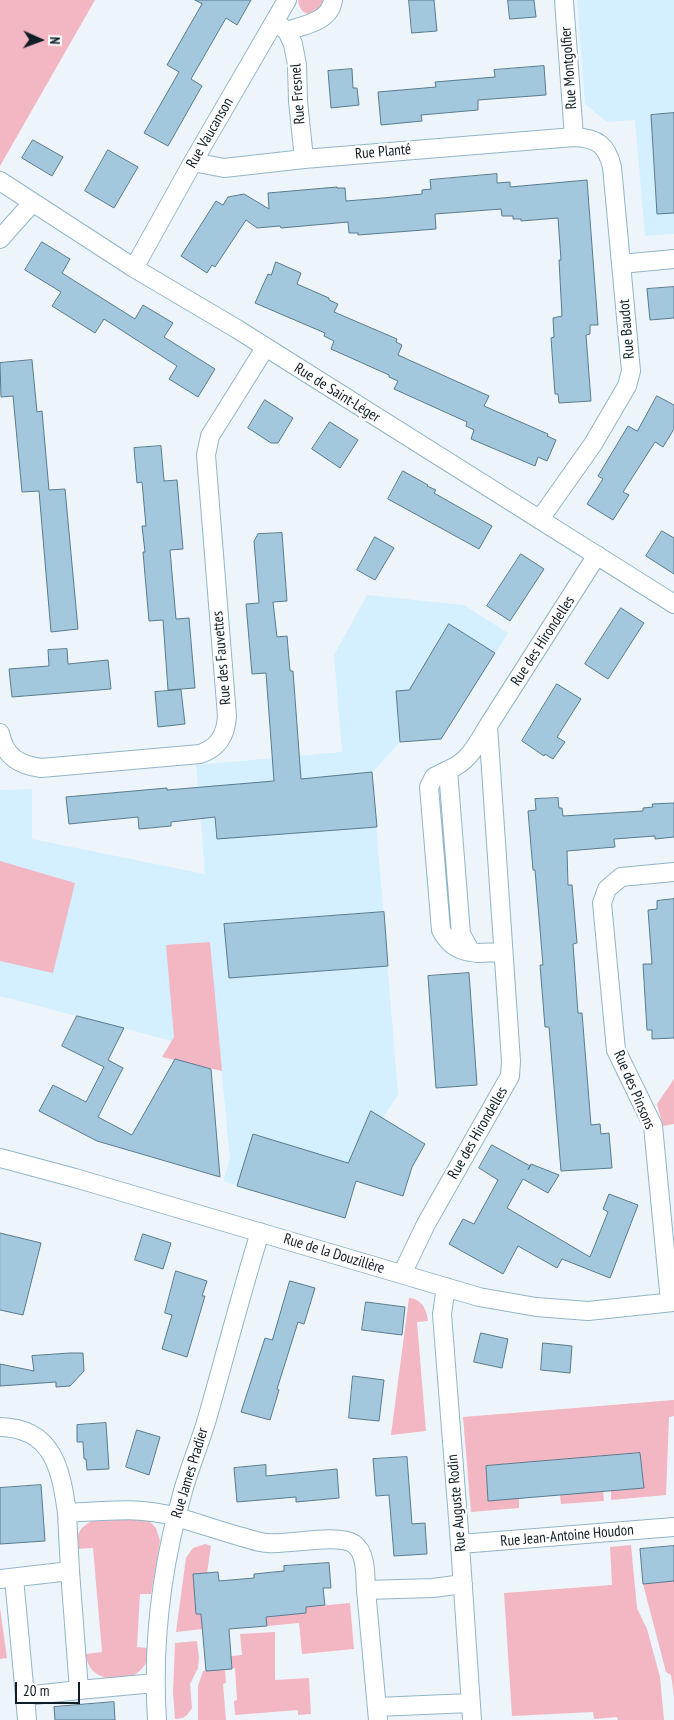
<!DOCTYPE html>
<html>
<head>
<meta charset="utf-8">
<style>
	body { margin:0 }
	#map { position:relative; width:674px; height:1720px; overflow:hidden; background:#eef5fa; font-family:"PT Sans Narrow",sans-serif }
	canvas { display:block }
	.north { position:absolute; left:15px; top:15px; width:50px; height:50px; -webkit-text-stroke:4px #fff; paint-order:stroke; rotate:92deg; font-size:14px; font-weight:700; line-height:20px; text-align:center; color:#0f1d25 }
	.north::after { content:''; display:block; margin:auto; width:18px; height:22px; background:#0f1d25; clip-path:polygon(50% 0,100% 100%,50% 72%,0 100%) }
	.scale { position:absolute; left:15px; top:1682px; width:65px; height:22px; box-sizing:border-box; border:2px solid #0f1d25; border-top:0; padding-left:6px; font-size:15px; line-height:18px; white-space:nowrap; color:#0f1d25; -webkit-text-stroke:4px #fff; paint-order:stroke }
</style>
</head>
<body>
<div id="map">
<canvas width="674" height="1720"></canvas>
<div class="north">N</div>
<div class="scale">20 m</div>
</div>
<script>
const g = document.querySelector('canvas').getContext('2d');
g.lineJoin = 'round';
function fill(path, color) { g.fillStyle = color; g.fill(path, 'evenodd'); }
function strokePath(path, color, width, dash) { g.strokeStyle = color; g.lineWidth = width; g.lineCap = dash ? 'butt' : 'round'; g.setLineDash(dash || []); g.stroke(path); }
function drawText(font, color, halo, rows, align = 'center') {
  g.font = font + ' "PT Sans Narrow",sans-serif'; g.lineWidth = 5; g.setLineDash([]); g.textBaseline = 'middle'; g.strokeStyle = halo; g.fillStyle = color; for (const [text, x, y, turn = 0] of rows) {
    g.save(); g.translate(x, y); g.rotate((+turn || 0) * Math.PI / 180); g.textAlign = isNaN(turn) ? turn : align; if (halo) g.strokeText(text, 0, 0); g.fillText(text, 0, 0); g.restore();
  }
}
fill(new Path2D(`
	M577,0H674V234L645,236L635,120L607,122L585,104Z
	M367,595L464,605L508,633L441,739L400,742L372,773L398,1095L383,1118L425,1144L412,1167L403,1196L356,1181L345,1218L223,1181L230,1159L209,942L172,1041L0,996V790L32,789V839L205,874L196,765L342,752L334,655Z`), '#d4efff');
fill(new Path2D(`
	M0,0H95L0,166Z
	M298,0H325V5L311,15C303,13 299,9 298,0Z
	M0,861L75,883L53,973L0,961Z
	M210,942L222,1071L162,1057L174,1037L166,945Z
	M674,1079V1124L663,1126L657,1104Z
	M409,1298C422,1299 427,1310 428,1321L417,1322L426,1431L391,1435Z
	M674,1400V1416L669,1417L666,1495L611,1500V1490L644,1488L640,1453L486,1466L488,1500L519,1498V1508L471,1512L463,1417Z
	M603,1491L604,1501L561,1504L560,1495Z
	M146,1518L156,1528L160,1541L151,1594H140L137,1647L148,1648C148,1651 148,1656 147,1660C141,1679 113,1684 97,1674C90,1670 87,1662 85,1654L102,1652L93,1548L76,1549C75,1510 118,1518 146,1518Z
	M205,1544L211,1546L207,1573L193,1574L201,1614L203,1629L176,1632L186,1558L193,1548Z
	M631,1545L637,1608L647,1629L660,1677L664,1720H618L617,1717L594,1719L593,1712L512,1716L504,1593L612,1585L610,1547Z
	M674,1581V1696L671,1675L666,1672L643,1584Z
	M350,1603L354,1649L302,1654L299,1623L267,1626L266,1617L306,1613V1607Z
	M0,1608L7,1658L0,1659Z
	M275,1632V1680L309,1678L311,1714L298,1715V1710L235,1715L234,1701L237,1700L235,1668H232L231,1656L242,1655L240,1634Z
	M197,1641L199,1658L198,1668L190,1684L192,1708L187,1715L183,1718L175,1719L173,1692L175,1643Z
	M225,1669L226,1683L223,1684L226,1720H198V1686L203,1671Z`), '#f2b7c2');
const building = new Path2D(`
	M195,0H251L237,25L226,18L191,79L202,86L168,146L144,133L179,72L167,65L202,4Z
	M409,0H434L437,31L412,33Z
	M508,0H534L536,17L510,19Z
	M544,66L546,95L478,100V110L421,115L422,121L381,125L378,92L436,87L435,82L495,77L494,70Z
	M352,69L353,88H357L359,105L331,108L328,71Z
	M674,113V213L657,214L651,115Z
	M33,140L63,157L52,176L22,158Z
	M108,150L138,167L114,208L85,191Z
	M497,174V183L510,182V187L587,180L598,325H590V334L586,335L591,401L559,403L558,394H555L551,338L554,337L553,318L562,316L559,260H561L558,218L521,221V219H513V216H502L501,209L435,214L436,229L358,235V233H349L348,222L281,228L280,226L257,228L246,220L215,267L212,265L207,273L181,256L216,201L223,205L228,197L244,194L269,209L268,193L337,187V188H345L346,201L383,198L422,194V190L431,189L430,180Z
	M42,242L70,259L62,273L135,319L143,305L173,323L164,337L215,369L198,397L169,379L177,366L104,319L95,333L52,306L61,292L25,270Z
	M276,262L301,273L297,284L329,298V300L338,304L334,312L397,339L396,342L402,345L398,355L489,396L484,406L548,434L547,436L556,440L547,461L538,457L535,466L471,439L474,430L466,426L467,422L394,389L398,381L389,377V375L331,349L334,341L324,336L325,333L255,303L268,274L271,275Z
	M674,287V318L650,320L647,289Z
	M32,360L37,412L42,411L49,490L65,489L78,629L51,632L39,491L22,492L13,396L1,397L0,363Z
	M657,396L674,405V429L663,447L655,442L623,492L629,495L613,520L587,504L603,479L598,476L628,426L637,431Z
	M265,400L293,418L278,443H271L248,428Z
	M330,422L358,440L340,468L312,449Z
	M161,446L164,481L177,480L183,549L170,550L176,619L189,618L195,688L168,690L163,620L149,621L143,552H145L142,526H146L142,482L137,483L134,448Z
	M403,471L428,485L427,486L436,490L434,493L492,526L479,549L388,499Z
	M662,531L674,538V574L646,556Z
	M282,533L287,601L273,602L277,637L287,636L290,671H293L301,779L372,772L377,827L217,839L215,817L171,822V826L139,829L138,817L69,824L66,797L167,788V790L274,781L266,673L252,674L246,604L259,603L254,541L258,534Z
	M375,537L394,548L375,580L357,570Z
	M521,554L544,569L510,621L487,606Z
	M621,608L644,623L608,679L585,664Z
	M449,624L495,653L441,739L400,742L396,691L409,690Z
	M67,649L68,664L108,660L111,689L12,697L9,669L49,666L48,650Z
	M557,684L581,699L557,737L565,742L553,759L545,754L544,756L522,741Z
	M181,690L185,724L158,727L155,692Z
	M558,798L559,808H562L563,816L643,811V808L653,807L652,804L674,803V837L655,839V836L614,839L615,847L567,851L568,885H572L577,943L573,944L578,1013H582L591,1125L600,1124L601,1134L609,1133L612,1168L561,1171L549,1027H545L540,965H543L535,870H533L528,811L536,810L535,799Z
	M674,899V1038L652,1039V1030H647L643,964H652L648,910L657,909V901Z
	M384,912L388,966L229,978L224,924Z
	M469,973L477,1085L436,1088L428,976Z
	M77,1016L124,1028L108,1060L123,1068L98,1117L132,1135L175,1059L211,1069L220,1177L97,1141L39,1111L53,1085L86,1102L104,1067L62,1046Z
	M371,1111L425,1144L412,1167L403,1196L356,1181L345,1218L237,1186L253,1134L348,1163Z
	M492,1145L530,1166L528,1170L531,1164L559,1175L548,1193L523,1179L507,1208L590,1257L608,1212L603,1209L609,1194L638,1205L610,1278L562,1259L557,1268L518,1246L503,1274L449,1244L463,1219L474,1224L498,1180L479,1168Z
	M0,1233L41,1243L23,1315L0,1310Z
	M143,1234L171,1243L163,1269L135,1260Z
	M176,1271L207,1281L202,1296H205L187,1357L162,1349L172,1315L165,1313Z
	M290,1281L315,1288L304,1324L298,1322L277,1389L279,1390L270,1420L241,1412L265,1338L272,1340Z
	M366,1302L405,1307L402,1335L362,1330Z
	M481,1333L508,1339L502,1368L474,1362Z
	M543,1343L572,1346L570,1373L541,1370Z
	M70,1353H83L84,1371L70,1386L56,1387V1382L0,1386V1364L34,1371L32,1356Z
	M353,1376L384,1380L379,1421L349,1418Z
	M106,1423L109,1469L87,1470L86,1459H84L83,1442H77V1425Z
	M137,1430L160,1437L149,1475L126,1467Z
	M640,1453L644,1488L488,1501L486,1466Z
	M407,1457L412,1524L425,1523L427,1554L394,1556L389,1495L376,1496L373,1459Z
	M266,1465V1476L337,1469L339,1498L296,1502V1497L237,1502L234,1468Z
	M41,1485L45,1541L0,1544V1488Z
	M674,1546V1581L643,1584L640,1549Z
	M329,1563L331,1588H323L325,1605L306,1607V1613L266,1617L267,1626L229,1629L232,1669L206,1671L201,1614H196L193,1574L218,1572L219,1581L254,1578V1574L284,1571V1566Z
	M114,1702L115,1720H55L54,1707Z`);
fill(building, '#a3c7dd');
strokePath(building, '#587b8e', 1);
const minor = new Path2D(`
	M564,0L574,137
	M275,22L287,31L293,44L297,65L298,101L304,159
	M287,31C304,25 330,22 333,0
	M193,162L224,168L304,159L574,137C597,138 607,145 612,167L631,371L627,386L593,444L540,519
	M0,181L134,268L237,329L674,604
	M0,239L32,203
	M621,264L674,259
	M134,268L193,162L287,0
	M488,726C477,744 469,762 448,770L461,934L471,952L477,953L503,952
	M0,733C5,757 19,765 41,768L200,754C218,748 226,735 227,716L206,455L210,436L265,348
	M448,770L434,777L429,787L441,930C448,943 456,950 471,952
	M0,1158L75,1178L479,1297L536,1307L588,1311L674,1302
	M402,1274L426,1224L510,1076L511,1061L488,726L597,555
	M446,1287L442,1314L460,1544L472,1720
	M670,1302L653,1126L616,1050L602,903L607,889L621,877L674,872
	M0,1427C53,1428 61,1469 67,1513C104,1511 140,1506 176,1517C198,1523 220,1531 242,1537C250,1539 259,1543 268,1543C290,1545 337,1533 354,1544C367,1553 365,1577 366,1590L433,1588L463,1584
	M460,1544L674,1527
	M14,1578L25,1696L79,1690L70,1571
	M0,1579L70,1571L67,1513
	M366,1590L378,1720
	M79,1690L155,1683
	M25,1696L27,1720
	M377,1707L470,1703
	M157,1720C152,1643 162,1565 183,1491C190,1466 200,1443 207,1419C225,1356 241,1294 260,1232`);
strokePath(minor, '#90b5c9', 20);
strokePath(minor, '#fff', 18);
drawText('15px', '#0f1d25', '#fff', [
	["Rue Montgolfier",569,68,-94],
	["Rue Fresnel",298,94,-94],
	["Rue Vaucanson",210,133,-60],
	["Rue Planté",383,152,-5],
	["Rue Baudot",627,329,-95],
	["Rue de Saint-Léger",337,393,32],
	["Rue des Hirondelles",543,641,-57],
	["Rue des Fauvettes",222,658,-95],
	["Rue des Pinsons",634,1090,67],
	["Rue des Hirondelles",478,1133,-60],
	["Rue de la Douzillère",334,1254,17],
	["Rue James Pradier",190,1473,-73],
	["Rue Auguste Rodin",457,1503,-95],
	["Rue Jean-Antoine Houdon",567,1536,-5]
]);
</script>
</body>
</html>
